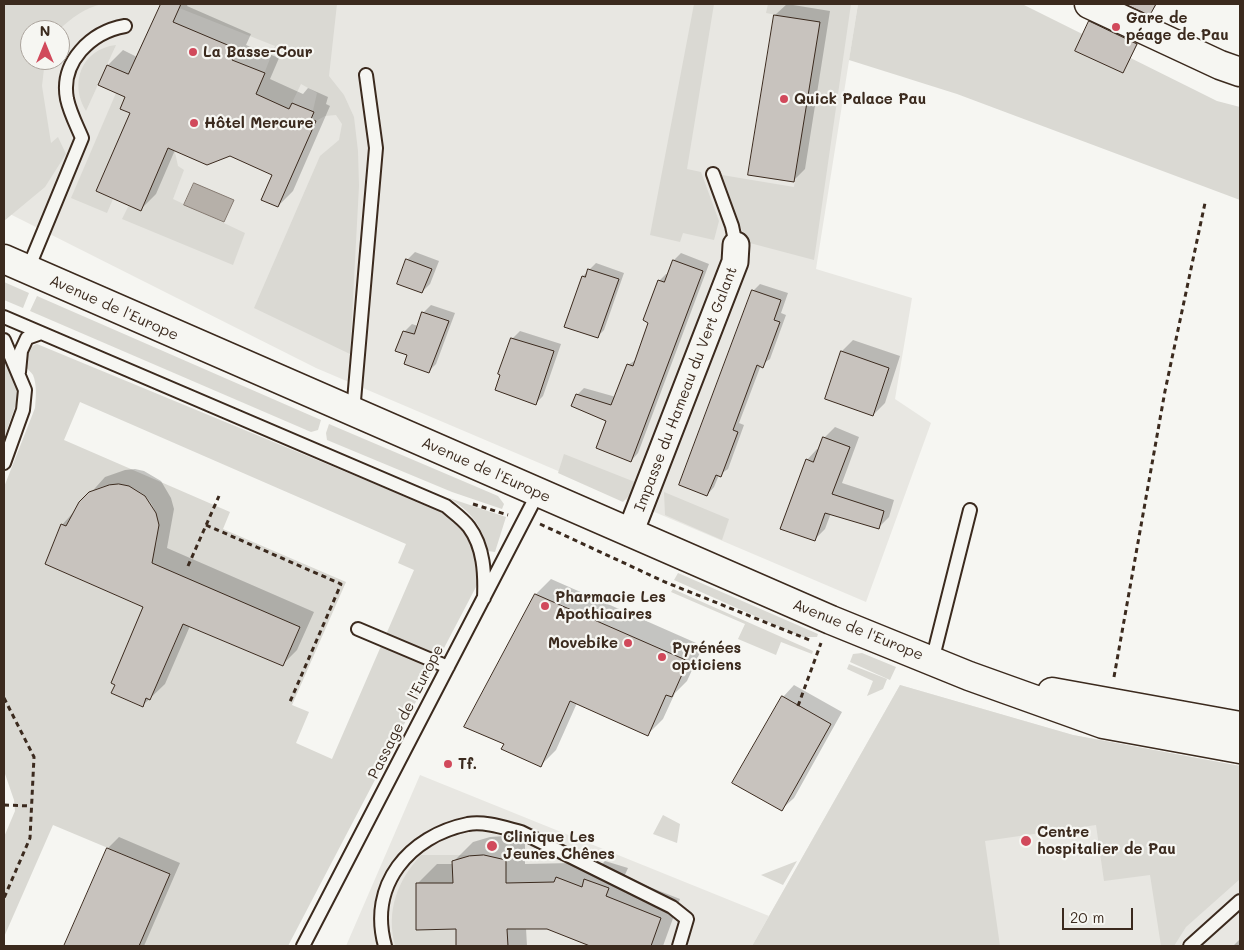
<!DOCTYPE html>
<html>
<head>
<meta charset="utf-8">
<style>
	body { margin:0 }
	#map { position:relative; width:1244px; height:950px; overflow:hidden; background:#f6f6f2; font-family:Mali,sans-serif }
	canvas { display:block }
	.frame { position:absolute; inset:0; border:5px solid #3b2a1e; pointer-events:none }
	.north { position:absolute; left:20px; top:20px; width:50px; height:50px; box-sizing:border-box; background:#f6f6f2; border:1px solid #aba49d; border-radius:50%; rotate:0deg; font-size:14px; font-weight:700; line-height:20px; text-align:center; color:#3b2a1e }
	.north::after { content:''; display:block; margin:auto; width:18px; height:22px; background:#d1495b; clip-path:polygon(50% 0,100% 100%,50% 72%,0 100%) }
	.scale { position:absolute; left:1062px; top:908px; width:71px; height:22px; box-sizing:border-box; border:2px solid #3b2a1e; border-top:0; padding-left:6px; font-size:15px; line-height:18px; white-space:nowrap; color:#3b2a1e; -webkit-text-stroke:4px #f6f6f2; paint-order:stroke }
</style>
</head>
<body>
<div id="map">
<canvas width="1244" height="950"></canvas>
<div class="frame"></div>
<div class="north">N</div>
<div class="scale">20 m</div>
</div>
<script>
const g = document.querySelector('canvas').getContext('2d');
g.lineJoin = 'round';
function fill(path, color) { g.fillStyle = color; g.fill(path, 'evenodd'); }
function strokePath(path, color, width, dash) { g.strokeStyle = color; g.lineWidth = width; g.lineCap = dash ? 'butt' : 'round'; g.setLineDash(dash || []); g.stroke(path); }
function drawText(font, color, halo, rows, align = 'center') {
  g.font = font + ' Mali,sans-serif'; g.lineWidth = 4.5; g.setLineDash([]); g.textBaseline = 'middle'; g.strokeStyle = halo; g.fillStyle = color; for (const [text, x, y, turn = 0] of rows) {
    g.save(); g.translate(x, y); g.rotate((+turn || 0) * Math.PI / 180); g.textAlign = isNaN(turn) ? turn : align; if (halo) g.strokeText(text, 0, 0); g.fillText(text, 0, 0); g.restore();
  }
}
fill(new Path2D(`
	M27,4H858L816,269L912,298L895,399L931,423L866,602L316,368L4,211ZM30,30H60V60H30Z
	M900,685L1073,735L1240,766V946H813L769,916L752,946H346L420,775L769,916Z`), '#e8e7e2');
fill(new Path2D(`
	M4,4H102C85,8 71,18 59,30H30V60H45L42,86L51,143L58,137L66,154L45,187L4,221Z
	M169,4H337L329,76L344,95L354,117L358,151L359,186L350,354L254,308L320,156L339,140L342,124L336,115L325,116L316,121L311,119L317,93L301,84L289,109L256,94L275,46Z
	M694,4H714L687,169L701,172L719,221L714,240L683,233L680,242L650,235Z
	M768,4H851L814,260L746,242L722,175L794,187L819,23L766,13Z
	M858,4H1022L1217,101L1240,107V200L957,94L849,60Z
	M116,45L86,111C69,84 81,49 116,45Z
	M116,93L125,97L120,109L130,113L96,191L113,199L107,213L71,198Z
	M172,139L178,166L184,170L173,199L245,233L233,265L122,219L129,205L141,211Z
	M4,282L29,293L23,308L4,300Z
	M37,296L321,420L318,430L311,432L30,311Z
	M37,344L445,513C468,530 480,556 477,585L288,946H139L170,874L53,825L4,937V837L15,811L14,800L4,771V487L35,408C36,397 37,385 33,375C31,372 27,369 25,366C21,355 29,347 37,344ZM80,402L406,544L398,563L414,570L332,759L296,743L309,712L292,705L346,582L223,529L230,512L64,440ZM119,484C154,491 161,514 156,545L133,536L126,552L300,628L283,666L190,627L181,619V630L150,700L146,698L142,707L111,693L149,606L136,604L45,564L61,524L88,536L79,502C91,489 102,485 119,484Z
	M4,354L20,393L4,438Z
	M329,424L498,496L504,504L502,509L452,492L327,440L326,433Z
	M564,454L640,484L623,502L558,473Z
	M664,492L729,519L722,540L665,515Z
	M449,498L506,517L495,552L488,551C482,525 471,512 449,498Z
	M678,573L818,634L817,637H802L674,580Z
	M673,589L813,651L812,654L781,642L776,655L738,639L745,624L671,592Z
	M862,653L896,667L890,680L850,662L853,654Z
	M849,664L887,679L883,689L867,696L873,681L847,669Z
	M900,685L1073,735L1240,766V879L1186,927L1174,946H1161L1150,875L1104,881L1096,825L985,841L1000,946H752Z
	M663,815L680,824L677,843L653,834Z
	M421,855H477L452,861L453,876L457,883L416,884V930L456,929V946H395C386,911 397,881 421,855Z
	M797,861L783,885L761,875Z`), '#dad9d3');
const water = new Path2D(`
	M194,183L234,200L224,222L184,205Z`);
fill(water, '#b6b0a9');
strokePath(water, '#857a71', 1);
fill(new Path2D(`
	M162,4H188L187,6L251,34L246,45L279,58L270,79L303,94L308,88L328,97L326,104L330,106L293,191L278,206L273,174L230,155L175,150L156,194L141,209L132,112L127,96L99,85L108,65L123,50L137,57Z
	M787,4L830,11L805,169L793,181L775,15Z
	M1128,4H1157L1150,14Z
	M1094,19L1140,40L1123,72L1090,22Z
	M415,252L439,261L430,284L422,292L407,260Z
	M681,253L709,264L638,453L631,461L608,421L577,395L584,388L616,397L628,365L637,359L650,322L659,281L666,274H668L674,260Z
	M596,263L624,273L604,330L598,336L583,276Z
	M760,284L788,293L781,313L786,315L770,359L761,365L739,423L744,425L728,469L719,475L714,487L707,495L753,291Z
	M431,305L455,313L436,364L428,372L408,355L404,332L412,324L418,326L423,313Z
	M520,331L561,344L543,396L536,403L512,339Z
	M853,340L900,356L885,403L873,415L842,351Z
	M835,427L859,437L842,483L894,500L889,517L878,528L831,513L825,529L815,539L807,460L817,449L819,450L824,438Z
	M135,469L144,471L161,481L171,498L174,509L167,548L314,612L297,650L282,665L190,626L165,684L142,706L145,606L62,525L105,477L125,470Z
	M551,579L703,646L687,681L675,693L663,719L648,734L577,703L556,750L541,765L505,743L465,726L536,594Z
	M794,685L842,712L794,798L782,809L783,697Z
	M504,836L525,841V864L571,863L599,867L605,861L628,868L624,877L680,899L663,946H593L547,927L526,928L527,946H457V928L417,884L437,864H454V861L473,842L490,837Z
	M119,837L180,863L144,946H65L108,848Z
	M1240,939V946H1233Z`), '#0003');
const building = new Path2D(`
	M161,4H181L173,22L237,49L232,60L265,73L256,94L289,109L292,103L314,112L311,119L316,121L278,207L261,200L272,175L230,156L207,165L168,148L141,211L96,191L130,113L120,109L125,97L98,85L107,65L128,74Z
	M1125,4H1156L1150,15Z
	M774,15L820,22L794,182L748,175Z
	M1089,21L1137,44L1123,73L1075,51Z
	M406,259L432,269L422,293L397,284Z
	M673,260L703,271L631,462L596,448L606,421L571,406L576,394L611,405L627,364L633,366L648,323L643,320L658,280L664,282Z
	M588,269L619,279L598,338L564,327L582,276L585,277Z
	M752,290L781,300L774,320L780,322L763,368L757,365L733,430L738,432L721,477L716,475L707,496L679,485Z
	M422,312L449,321L429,373L404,364L407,355L395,351L403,331L414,334Z
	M511,338L554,351L536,405L495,390L500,375L498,374Z
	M841,351L889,368L873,416L825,399Z
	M823,437L850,447L832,494L884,511L879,529L825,513L815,541L780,529L806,459L813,462Z
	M119,484L129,486L145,496L156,513L159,525L152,563L300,627L283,666L183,624L150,700L146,698L143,707L111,693L115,685L111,683L143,607L45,564L61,524L66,526L79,502L89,492L109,485Z
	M535,594L688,661L672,697L666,695L648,736L570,701L541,767L501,749L504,744L464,727Z
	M782,696L831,724L782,811L732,783Z
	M107,848L170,874L139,946H64Z
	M484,855L506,860V883L554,882L556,877L582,887L584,879L609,888L606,896L661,918L651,946H590L547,929H507L508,946H456V929L416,930V883H453L452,861L469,856Z`);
fill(building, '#c8c3be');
strokePath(building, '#3b2a1e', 1);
const service = new Path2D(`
	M713,174L732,226L736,245
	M28,269L82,138C77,126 70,113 67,99C60,62 91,32 125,26
	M4,317L446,506C453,512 463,519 469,527C484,547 485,574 484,598
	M4,340L25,390L23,410L4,463
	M19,372L21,351L27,338L41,333
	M353,412L376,148L366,75
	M358,629L448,667
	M932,661L970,510
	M303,946L538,493
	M385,946C368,885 409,836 468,824C485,821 505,828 521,832L672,907L687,919L679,946
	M1190,946L1240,901`);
const minor = new Path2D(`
	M630,533L735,262L736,245`);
const primary = new Path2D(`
	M4,259L831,620L969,676L1103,724L1240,749
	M1052,692L1240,726`);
const motorway = new Path2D(`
	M1089,4L1220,65L1240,72`);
strokePath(service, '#3b2a1e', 16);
strokePath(minor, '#3b2a1e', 29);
strokePath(primary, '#3b2a1e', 31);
strokePath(motorway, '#3b2a1e', 31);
strokePath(new Path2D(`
	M473,504L508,515
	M540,524L665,582L812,641
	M206,525L341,584L289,704
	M188,566L219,496
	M1114,677L1165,391L1205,203
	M4,698L34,757L30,838L4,898
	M798,706L821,643
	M4,805L31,806`), '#3b2a1e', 3, [5, 4]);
strokePath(service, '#f6f6f2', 12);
strokePath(minor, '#f6f6f2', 25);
strokePath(primary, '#f6f6f2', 28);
strokePath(motorway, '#f6f6f2', 28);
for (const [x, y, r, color] of [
	[1116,27,5,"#d1495b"],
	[193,52,5,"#d1495b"],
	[784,99,5,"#d1495b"],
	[194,123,5,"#d1495b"],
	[545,606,5,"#d1495b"],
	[628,643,5,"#d1495b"],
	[662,657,5,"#d1495b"],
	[448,764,5,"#d1495b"],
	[1026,841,6,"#d1495b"],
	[492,846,6,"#d1495b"]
]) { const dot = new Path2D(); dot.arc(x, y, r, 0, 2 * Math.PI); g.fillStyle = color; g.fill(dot); strokePath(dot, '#f6f6f2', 2); }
drawText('bold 15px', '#3b2a1e', '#f6f6f2', [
	["Gare de",1126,18],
	["péage de Pau",1126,35],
	["La Basse-Cour",203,52],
	["Quick Palace Pau",794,99],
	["Hôtel Mercure",204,123],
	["Pharmacie Les",555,597],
	["Apothicaires",555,614],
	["Movebike",618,643,"right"],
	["Pyrénées",672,648],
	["opticiens",672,665],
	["Tf.",458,764],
	["Centre",1037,832],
	["hospitalier de Pau",1037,849],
	["Clinique Les",503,837],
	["Jeunes Chênes",503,854]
], 'left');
drawText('15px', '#3b2a1e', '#f6f6f2', [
	["Avenue de l'Europe",114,308,24],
	["Impasse du Hameau du Vert Galant",686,389,-69],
	["Avenue de l'Europe",486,470,24],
	["Avenue de l'Europe",858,630,22],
	["Passage de l'Europe",406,712,-63]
]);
</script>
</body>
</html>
